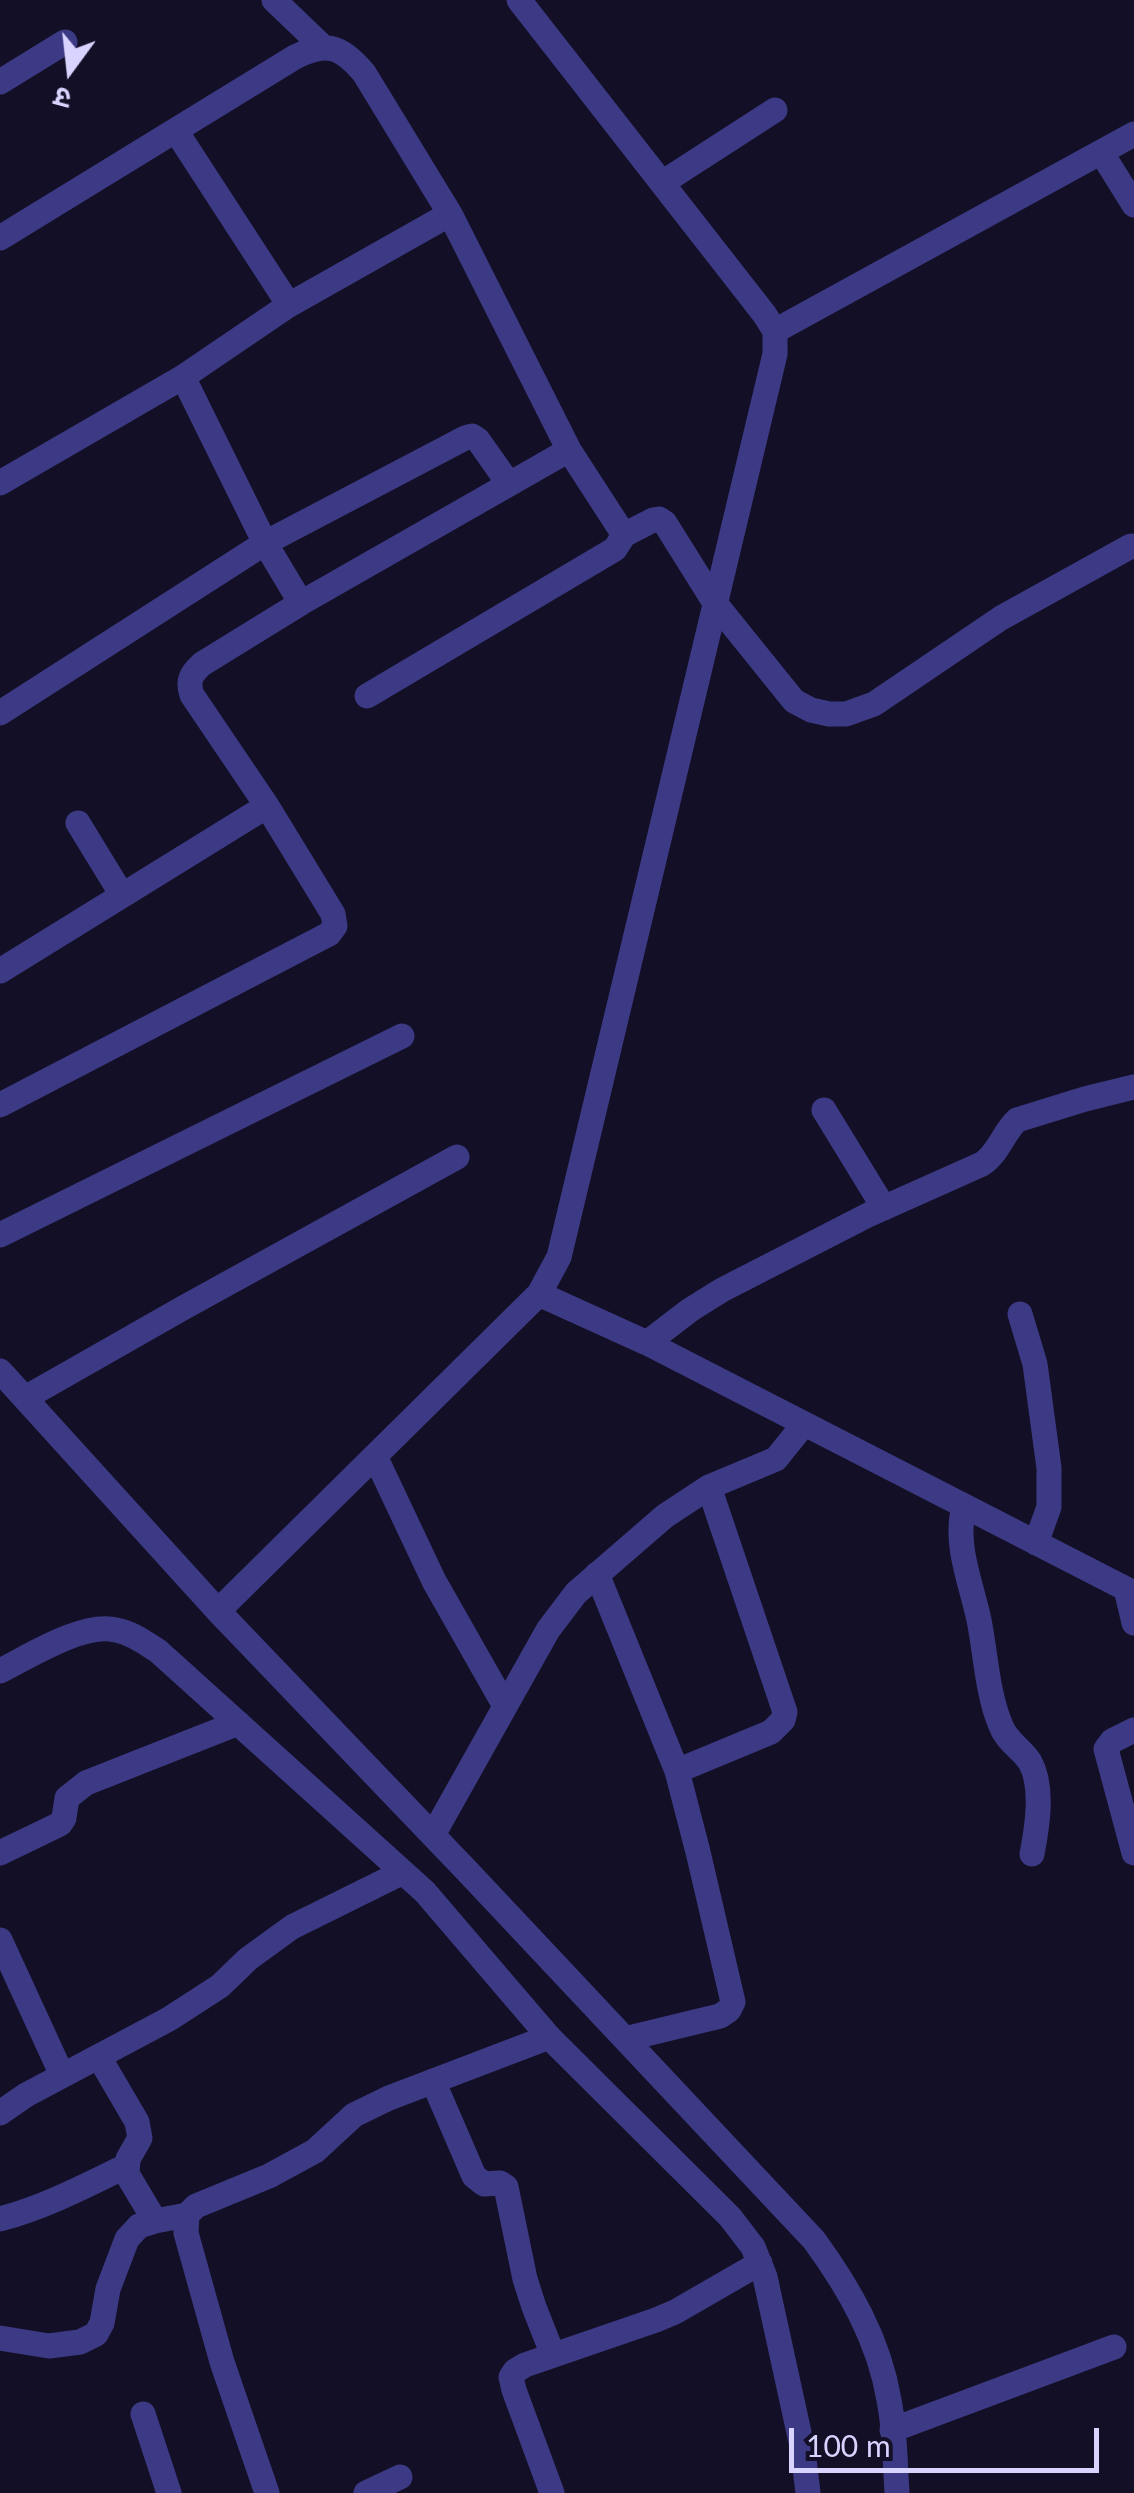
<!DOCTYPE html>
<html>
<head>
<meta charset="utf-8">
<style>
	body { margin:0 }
	#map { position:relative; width:1134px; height:2493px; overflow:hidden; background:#130f26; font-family:Lato,"Noto Sans Devanagari",sans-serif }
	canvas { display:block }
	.north { position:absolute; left:20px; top:20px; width:100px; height:100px; -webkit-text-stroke:8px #130f26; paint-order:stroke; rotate:195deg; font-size:28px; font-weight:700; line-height:40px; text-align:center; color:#d9d4ff }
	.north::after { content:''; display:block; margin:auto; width:35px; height:45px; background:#d9d4ff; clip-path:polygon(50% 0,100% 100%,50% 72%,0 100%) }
	.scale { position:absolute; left:789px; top:2428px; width:310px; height:45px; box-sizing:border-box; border:5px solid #d9d4ff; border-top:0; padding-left:12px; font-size:30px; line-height:35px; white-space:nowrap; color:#d9d4ff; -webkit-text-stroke:8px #130f26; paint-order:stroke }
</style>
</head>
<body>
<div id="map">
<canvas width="1134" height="2493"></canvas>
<div class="north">उ</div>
<div class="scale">100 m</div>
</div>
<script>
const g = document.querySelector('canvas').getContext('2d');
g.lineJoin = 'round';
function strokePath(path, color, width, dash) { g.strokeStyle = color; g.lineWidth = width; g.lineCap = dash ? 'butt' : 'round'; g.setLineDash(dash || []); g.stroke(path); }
strokePath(new Path2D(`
	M274,0L323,47
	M519,0L765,315L775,331V354L559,1257L539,1294L218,1611L469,1873L814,2240C849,2288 879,2340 889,2400C895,2430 895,2462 897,2493
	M0,82L65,42
	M176,131L289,305
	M1101,152L1134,205
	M662,183L775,110
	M0,238L295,57C327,41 341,46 364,73L450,214L569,450L624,535
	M775,331L1134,134
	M183,377L265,543L301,603
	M0,483L183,377L289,305L450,214
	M367,696L615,549L624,535L653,520L659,519L665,523L715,603L794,701L811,710L829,714H846L874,704L1001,618L1131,546
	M0,713L265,543L465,438L472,436L478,440L509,484
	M78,823L122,895
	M0,971L267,806
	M0,1105L329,934L335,926L333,914L267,806L192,695C187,681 191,674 202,664L301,603L569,450
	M824,1110L884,1208
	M0,1235L402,1036
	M539,1294L647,1343L1134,1593
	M1020,1314L1035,1364L1049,1468V1507L1036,1543
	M647,1343L690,1310L722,1290L870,1214L982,1164C998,1154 1003,1133 1017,1120L1085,1099L1134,1087
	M0,1371L218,1611
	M25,1398L183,1308L457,1157
	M375,1456L434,1581L505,1706
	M964,1506C954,1545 971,1582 979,1620C986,1655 987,1693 1001,1726C1007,1742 1022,1749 1030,1762C1044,1787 1037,1828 1032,1854
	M597,1574L677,1771L698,1852L733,2002L729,2010L720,2016L625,2039
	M1126,1589L1134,1623
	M0,1671C30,1656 83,1622 116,1630C132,1633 144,1642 158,1651L425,1892L549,2037L730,2217L753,2247L765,2277L803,2451L808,2493
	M1134,1730L1112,1741L1106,1749L1134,1853
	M677,1771L771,1732L783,1720L785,1712L709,1487
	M433,1835L548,1630L576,1593L665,1516L709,1487L776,1459L804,1424
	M0,1853L60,1824L64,1818L67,1798L86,1783L238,1723
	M0,1940L62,2075
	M99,2057L137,2122L140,2138L128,2159L127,2174L155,2221
	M433,2081L474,2176L484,2184L500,2183L506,2187L525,2279L534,2307L553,2355
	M0,2113L26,2095L169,2019L220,1986L248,1959L292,1927L403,1872
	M0,2219C45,2207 85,2186 126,2166
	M0,2338L49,2346L80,2342L96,2334L102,2323L108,2289L127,2239L139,2226L155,2221L187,2215
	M143,2414L169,2493
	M892,2430L1114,2347
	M267,2493L222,2362L186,2233L187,2215L196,2206L269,2176L315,2151L354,2115L389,2098L549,2037
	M366,2493L400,2477
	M552,2493L514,2390L511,2377L515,2371L525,2365L656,2320L675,2312L760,2263`), '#3d3a85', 25);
</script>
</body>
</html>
